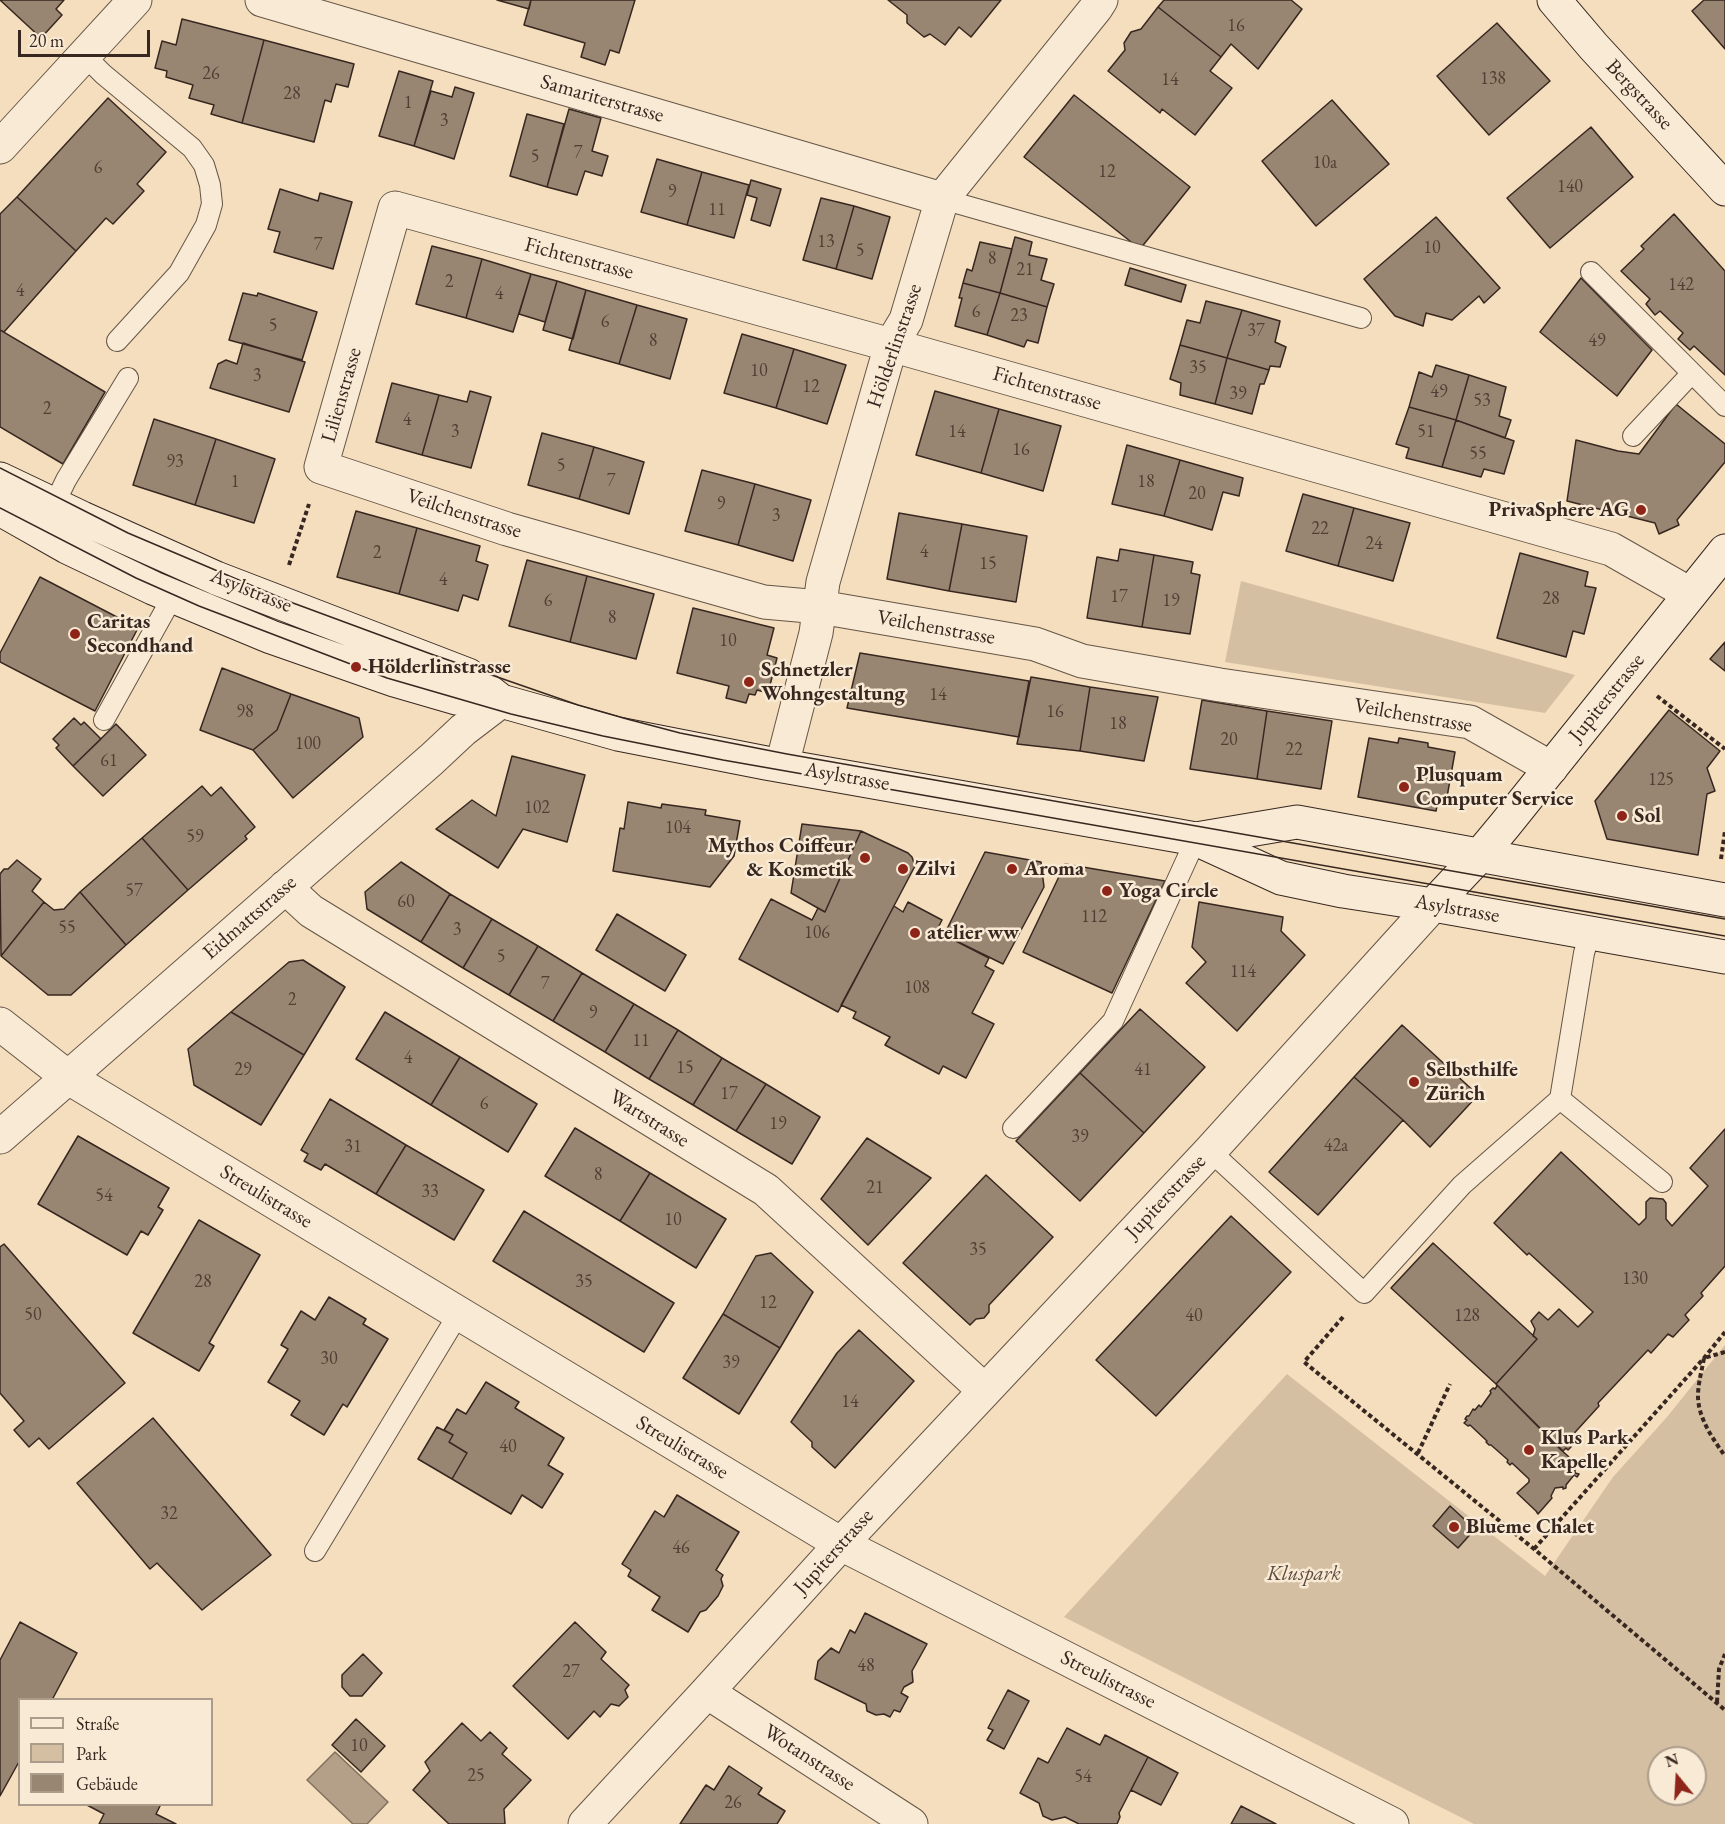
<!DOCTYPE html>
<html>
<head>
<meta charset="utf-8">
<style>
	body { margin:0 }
	#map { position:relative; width:1725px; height:1824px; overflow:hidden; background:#f4debd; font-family:"EB Garamond",serif }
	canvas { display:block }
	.legend { position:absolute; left:18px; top:1698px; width:195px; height:108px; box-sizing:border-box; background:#f8ead4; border:2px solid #ab9c8c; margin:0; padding:8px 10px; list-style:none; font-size:18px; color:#372720 }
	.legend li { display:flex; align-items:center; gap:12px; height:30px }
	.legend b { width:30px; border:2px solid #ab9c8c }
	.north { position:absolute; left:1647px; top:1746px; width:60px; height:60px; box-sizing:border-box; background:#f8ead4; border:2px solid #ab9c8c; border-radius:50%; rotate:342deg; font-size:16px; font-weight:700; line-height:24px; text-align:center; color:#372720 }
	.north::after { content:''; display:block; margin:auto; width:21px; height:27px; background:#8f2418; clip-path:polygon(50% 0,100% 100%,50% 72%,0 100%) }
	.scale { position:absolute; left:18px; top:30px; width:132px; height:27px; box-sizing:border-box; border:3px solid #372720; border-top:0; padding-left:8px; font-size:18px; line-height:21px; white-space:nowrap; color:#372720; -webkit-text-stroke:4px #f8ead4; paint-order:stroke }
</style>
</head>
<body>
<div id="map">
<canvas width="1725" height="1824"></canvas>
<ul class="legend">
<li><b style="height:8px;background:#f8ead4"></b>Straße</li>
<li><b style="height:16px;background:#d4bfa2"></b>Park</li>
<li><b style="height:16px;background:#998672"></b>Gebäude</li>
</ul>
<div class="north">N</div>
<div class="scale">20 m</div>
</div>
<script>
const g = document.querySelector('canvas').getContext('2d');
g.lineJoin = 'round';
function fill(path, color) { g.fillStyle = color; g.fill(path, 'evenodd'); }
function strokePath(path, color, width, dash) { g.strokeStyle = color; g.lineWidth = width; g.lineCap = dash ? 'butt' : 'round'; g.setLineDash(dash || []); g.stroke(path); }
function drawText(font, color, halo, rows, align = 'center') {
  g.font = font + ' "EB Garamond",serif'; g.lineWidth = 5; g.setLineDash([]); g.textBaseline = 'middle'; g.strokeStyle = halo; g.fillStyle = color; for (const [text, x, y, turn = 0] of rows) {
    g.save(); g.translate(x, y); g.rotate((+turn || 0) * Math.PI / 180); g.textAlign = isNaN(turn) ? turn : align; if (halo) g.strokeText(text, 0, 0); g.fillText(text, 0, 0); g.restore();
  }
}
fill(new Path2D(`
	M1241,581L1575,675L1545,713L1225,662Z
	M1725,1345V1824H1474L1064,1617L1287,1374L1545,1576L1613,1477L1667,1417ZM1659,1758H1695V1794H1659Z`), '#d4bfa2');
const water = new Path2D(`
	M335,1752L388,1802L367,1824H353L307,1780Z`);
fill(water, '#b4a088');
strokePath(water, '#82705e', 1.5);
const building = new Path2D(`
	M0,0H64L56,9L62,15L41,38Z
	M497,0H531L529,9Z
	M531,0H635L619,53L610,50L605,65L581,57L585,43L524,25Z
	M888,0H1001L971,37L959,27L945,45L930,34L924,37L907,23V15Z
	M1164,0H1291L1302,9L1258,69L1231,44L1221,57L1158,7Z
	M1704,0H1725V49L1692,11Z
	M1158,7L1221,57L1210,71L1232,88L1195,135L1162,109L1160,113L1108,71L1125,50L1124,43L1131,32L1141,29Z
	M182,19L264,40L242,123L211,114L214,105L189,98L193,85L166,77L167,71L155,68L162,41L176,45Z
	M1497,23L1550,81L1489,135L1437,76Z
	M264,40L354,64L348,87L336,84L331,102L325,100L314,142L242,123Z
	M399,71L433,81L414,146L379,136Z
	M455,87L474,93L454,159L414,146L431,91L452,97Z
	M1074,95L1190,187L1140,249L1024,157Z
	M108,98L166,152L137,184L144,191L113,224L106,218L76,251L17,197Z
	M1332,100L1389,164L1316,226L1262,161Z
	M569,109L601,118L592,151L608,156L602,176L585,171L577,195L547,187Z
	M527,114L564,124L547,187L510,176Z
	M1591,127L1633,177L1550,248L1507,198Z
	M657,159L702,172L687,225L641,212Z
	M702,172L749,185L734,238L687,225Z
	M751,180L781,189L770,226L751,220L757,198L747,195Z
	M280,189L318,201L320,193L352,202L333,269L274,252L280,232L268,229Z
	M17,197L76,251L4,332L0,330V214Z
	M821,198L854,206L836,269L803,260Z
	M854,206L890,217L872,279L836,269Z
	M1674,214L1725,271V375L1694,346L1690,350L1678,339L1683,333L1660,311L1655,315L1646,304L1650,299L1621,271L1644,249L1641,246Z
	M1436,217L1500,288L1484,303L1479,296L1452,320L1426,313L1423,326L1395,316L1364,279Z
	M1015,237L1032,242L1029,255L1047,259L1041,280L1054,284L1047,307L1000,293Z
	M980,242L1012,249L1000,293L963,283L967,269L972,271Z
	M432,246L482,259L466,318L416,304Z
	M482,259L531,274L513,332L466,318Z
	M1130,268L1186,285L1181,302L1125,285Z
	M531,274L557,281L545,322L519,314Z
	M1581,278L1652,350L1617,396L1540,332Z
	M557,281L586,290L573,339L543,330Z
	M963,283L1000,293L987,335L955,326L962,298H959Z
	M586,290L637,305L619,364L569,350Z
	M243,293L257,296L258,293L317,312L302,360L229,340Z
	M1000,293L1047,307L1038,343L1027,340L1024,347L987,335Z
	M1206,301L1242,310L1227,358L1180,345L1187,320L1200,323Z
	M637,305L687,319L670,379L619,364Z
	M1242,310L1280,321L1275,342L1286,347L1280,367L1270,366L1269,370L1227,358Z
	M0,330L105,392L63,464L0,427Z
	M742,334L794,349L776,408L724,393Z
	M243,343L305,362L289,412L210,388L218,364L226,360L237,364Z
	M1180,345L1227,358L1215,404L1180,395L1181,383L1170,379Z
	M794,349L846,365L827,424L776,408Z
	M1227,358L1269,370L1264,384H1260L1252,414L1215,404Z
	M1436,365L1469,375L1456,420L1409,407L1419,372L1432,377Z
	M1469,375L1506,387L1499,416L1511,420L1505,438L1456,420Z
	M392,383L439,395L422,455L376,442Z
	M470,391L491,397L471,468L422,455L439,395L467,402Z
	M935,391L999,409L981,473L916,455Z
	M1676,404L1725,444V462L1677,520L1679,525L1659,534L1655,523L1567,501L1576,440L1618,451L1639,454Z
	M1409,407L1456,420L1442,467L1406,458L1409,448L1396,444Z
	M999,409L1061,426L1043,491L981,473Z
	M154,419L216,439L195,505L133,485Z
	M1456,420L1514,441L1504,474L1484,469L1481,477L1442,467Z
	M542,433L594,447L579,499L528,485Z
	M216,439L275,459L254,523L195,505Z
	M1127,445L1180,460L1164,516L1112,504Z
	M594,447L644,462L629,514L579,499Z
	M1180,460L1243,478L1239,496L1223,492L1212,530L1164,516Z
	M702,470L755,484L738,545L685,531Z
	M755,484L811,500L793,561L738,545Z
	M1303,494L1354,508L1338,566L1286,551Z
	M1354,508L1410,523L1393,581L1338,566Z
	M356,511L417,528L399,594L337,577Z
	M899,513L962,524L949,591L887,579Z
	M962,524L1027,536L1016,602L949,591Z
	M417,528L480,546L476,561L488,565L478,600L463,595L458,611L399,594Z
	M1120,549L1154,555L1142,627L1087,618L1097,557L1118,561Z
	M1520,553L1588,572L1585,586L1596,588L1584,634L1573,631L1566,657L1497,638Z
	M1154,555L1193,562L1191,573L1200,575L1190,634L1142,627Z
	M527,560L587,576L570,642L509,626Z
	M587,576L654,594L636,659L570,642Z
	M40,577L138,628L95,711L0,662V653Z
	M693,608L774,628L767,655L777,658L768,693L757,690L755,695L749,694L746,703L726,698L729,686L677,673Z
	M1725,642V671L1710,659Z
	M860,653L1029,681L1019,737L847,708Z
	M222,668L291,694L277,730L253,750L200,730Z
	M1031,677L1090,687L1080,751L1017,744Z
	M1090,687L1158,697L1144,761L1080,751Z
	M291,694L359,718L363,737L293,798L253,750L277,730Z
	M1202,700L1267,711L1257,779L1190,769Z
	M1669,710L1720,751L1707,768L1715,791L1707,794L1698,855L1607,839L1595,801Z
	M1267,711L1332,721L1321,789L1257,779Z
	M74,718L81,725L84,722L101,739L73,766L56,748L59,745L53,739Z
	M116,724L146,755L103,796L73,766Z
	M1369,738L1398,743L1399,738L1428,743V747L1455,752L1447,797L1439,796L1436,811L1358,797Z
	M512,756L585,775L567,842L523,829L498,868L436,829L472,800L496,816Z
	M202,786L211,796L221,787L255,827L245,836L247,839L188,890L142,838Z
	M628,802L661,808L662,804L706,810L705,815L740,821L734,856L710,887L613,871L620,828L624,829Z
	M802,824L861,831L825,912L791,893Z
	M861,831L908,853L912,857L915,866L838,1012L739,959L771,899L812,920L818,908L825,912Z
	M142,838L188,890L126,945L80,892Z
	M985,852L1041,862L1044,887L1003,964L944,935Z
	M17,860L41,879L32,891L44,902L1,956L0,874L4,869H8Z
	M401,862L450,894L421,942L367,909L365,892Z
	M1065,864L1165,881L1112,993L1023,952Z
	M80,892L126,945L71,995H48L1,956L44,902L54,910L64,909Z
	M450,894L492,919L463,968L421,942Z
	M908,902L942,920L937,930L944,935L989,958L985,966L994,971L972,1013L994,1024L966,1078L943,1066L939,1074L885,1045L890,1037L853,1018L856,1012L841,1005L894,906L903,912Z
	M1199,902L1283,917L1281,931L1305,955L1237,1031L1186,983L1206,962L1192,947Z
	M617,914L686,955L665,991L596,950Z
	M492,919L538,946L509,995L463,968Z
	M538,946L582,973L553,1021L509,995Z
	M303,960L345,987L304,1055L231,1012L289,962Z
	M582,973L634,1004L605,1052L553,1021Z
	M634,1004L678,1030L649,1079L605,1052Z
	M1140,1009L1205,1067L1144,1133L1080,1073Z
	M231,1012L304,1055L261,1125L194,1085L188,1049Z
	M385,1012L460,1057L431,1105L356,1059Z
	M1402,1025L1478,1095L1430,1147L1403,1120L1354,1077Z
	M678,1030L722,1058L693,1105L649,1079Z
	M460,1057L537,1104L508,1152L431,1105Z
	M722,1058L766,1084L736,1131L693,1105Z
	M1080,1073L1144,1133L1080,1201L1016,1141Z
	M1354,1077L1403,1120L1318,1215L1269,1172Z
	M766,1084L820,1117L792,1164L736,1131Z
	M330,1099L406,1145L376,1194L325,1164L321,1170L304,1161L308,1154L301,1150Z
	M575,1128L650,1173L620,1221L545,1176Z
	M1725,1129V1266L1701,1293L1703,1296L1685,1315L1689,1320L1673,1337L1668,1334L1651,1353L1648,1350L1598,1403L1599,1406L1568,1440L1571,1447L1568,1450L1566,1448L1563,1451L1496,1384L1537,1339L1533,1336L1535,1329L1531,1321L1539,1312L1548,1320L1559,1309L1578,1327L1593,1312L1529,1253L1527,1255L1494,1223L1561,1152L1639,1225L1646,1218V1202L1650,1198L1663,1199L1666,1203V1219L1672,1226L1708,1186L1690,1168Z
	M78,1136L169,1188L158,1207L163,1210L148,1235L141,1231L127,1255L38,1204Z
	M867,1138L931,1178L868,1245L821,1199Z
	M406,1145L484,1190L454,1240L376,1194Z
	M650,1173L726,1219L696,1268L620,1221Z
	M986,1175L1053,1237L989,1305V1312L984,1318L976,1319L970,1325L903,1263Z
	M524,1211L674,1303L644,1352L493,1261Z
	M1231,1216L1291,1272L1156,1416L1096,1360Z
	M199,1220L260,1255L209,1343L214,1346L199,1371L133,1333Z
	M1433,1243L1537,1339L1496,1384L1391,1288Z
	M4,1244L125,1383L49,1449L39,1438L29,1447L14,1430L24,1421L0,1393V1247Z
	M771,1253L813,1292L780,1348L723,1314L756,1256Z
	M329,1297L366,1319L363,1324L388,1339L347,1407L343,1404L324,1435L291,1415L300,1401L268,1382L288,1349L281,1345L301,1311L315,1320Z
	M723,1314L780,1348L739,1414L683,1378Z
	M859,1330L914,1381L835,1468L812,1447V1442L791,1422L837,1353Z
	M486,1382L519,1402L515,1408L564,1438L548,1465L563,1474L542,1508L522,1495L511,1514L452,1479L467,1453L449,1442L453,1435L444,1430L457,1409L466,1414Z
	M1496,1384L1560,1449L1577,1464H1575V1473L1579,1474L1577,1477L1574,1475L1566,1485V1488L1563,1489V1487L1555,1488L1551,1496L1552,1498L1538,1514L1536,1511L1517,1493L1529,1482V1479L1512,1463L1510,1465L1507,1462L1508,1460L1491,1445H1489L1486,1442L1487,1441L1470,1425L1468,1426L1464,1423L1467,1420L1465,1419L1467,1416H1469L1473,1409L1475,1410L1479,1405L1481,1407L1491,1393L1490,1391L1493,1388L1495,1389L1497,1386Z
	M153,1418L271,1555L202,1610L157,1563L150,1569L77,1483Z
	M437,1427L453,1435L449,1442L467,1453L452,1479L418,1459Z
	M677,1495L739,1532L716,1570L723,1575L721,1579L723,1586L718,1596L706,1610L700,1612L688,1632L652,1610L660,1597L628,1576L631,1570L622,1564L655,1511L664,1517Z
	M1450,1506L1475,1529L1458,1548L1433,1526Z
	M865,1613L927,1644L912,1671L913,1682L904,1687L901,1693L908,1697L900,1712L894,1710L890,1717L884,1714L876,1715L867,1711L866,1704L815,1679L818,1661L831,1648L839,1653L850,1630L855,1633Z
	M20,1622L77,1653L52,1700H20V1760L0,1796V1660Z
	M575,1622L606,1652L601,1659L629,1685L625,1690L628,1697L619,1706L611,1704L600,1717L594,1711L568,1739L513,1686Z
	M363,1654L382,1673L362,1696H350L342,1687V1675Z
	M1008,1690L1029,1701L1004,1749L987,1740L993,1730L988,1728Z
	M356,1719L385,1746L361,1772L332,1745Z
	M462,1723L481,1741L490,1732L507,1748L502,1754L531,1780L504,1809L505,1824H449L413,1790L430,1771L425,1762Z
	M1067,1728L1100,1745L1105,1735L1148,1757L1119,1813L1120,1817L1117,1824H1079L1065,1817L1052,1820L1043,1816L1039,1803L1020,1793L1038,1758L1048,1763Z
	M1148,1757L1178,1773L1161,1805L1131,1790Z
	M729,1766L762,1788L758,1794L785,1811L777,1824H680L706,1785L714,1790Z
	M85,1804H161L156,1814L176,1824H99L104,1814Z
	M1241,1806L1276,1824H1231Z`);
fill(building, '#998672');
strokePath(building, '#372720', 1.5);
const service = new Path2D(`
	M84,55L103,74L192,148L204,165L210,185L212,204L206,225L179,273L117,341
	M942,199L1361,318
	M1591,272L1725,406
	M1633,436L1691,374
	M54,505L66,480L128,378
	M104,720L173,596
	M1590,933L1584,953L1560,1099L1662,1182
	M1013,1128L1113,1021L1196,839
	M1210,1151L1364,1293L1462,1185L1560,1099
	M315,1551L459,1313`);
const minor = new Path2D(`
	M262,0L942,199
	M0,147L135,0
	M782,765L816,633L823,582L891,345L906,320L942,199L1096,8L1101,0
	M1551,768L1470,722L1220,685L1082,661L1035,644L820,607L764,602L507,529L321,467L395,208L891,345L1611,549L1690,594
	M285,887L311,911L766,1190L984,1390
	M0,1024L69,1078L841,1544L1392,1824
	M0,1137L432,759L463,730L501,701
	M707,1692L911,1824
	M585,1824L707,1692L841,1544L1210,1151L1433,905`);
const secondary = new Path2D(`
	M1554,0L1594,47L1725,189
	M0,479L82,518L216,578L468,675L501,701
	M0,509L67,547L153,588L271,637L394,680L456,698L501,701L618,734L766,763L1196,839L1281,878L1343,891L1433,905L1725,957
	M1196,839L1297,822L1725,900
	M1433,905L1480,855L1505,825L1725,551`);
strokePath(service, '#665547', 22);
strokePath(minor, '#665547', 35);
strokePath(secondary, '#372720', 35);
strokePath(new Path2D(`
	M289,565L309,504
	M1657,696L1725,749
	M1721,859L1725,831
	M1343,1317L1304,1362L1534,1549L1725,1710
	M1725,1352L1704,1358C1702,1370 1698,1383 1698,1396C1698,1418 1713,1439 1725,1456
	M1418,1453L1450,1384
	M1534,1549L1704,1358L1725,1332
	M1717,1702L1719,1669L1725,1654`), '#372720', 4, [4.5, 3]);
strokePath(service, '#f8ead4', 20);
strokePath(minor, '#f8ead4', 33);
strokePath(secondary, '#f8ead4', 33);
strokePath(new Path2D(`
	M0,468L128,533L293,603L431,654L578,705L627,719L680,733L787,754L1725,919
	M0,508L136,578L199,606L387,678L511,714L603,736L723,760L1725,936`), '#372720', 1.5);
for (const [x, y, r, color] of [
	[1641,510,6,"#8f2418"],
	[75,634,6,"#8f2418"],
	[356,667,6,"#8f2418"],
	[749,682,6,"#8f2418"],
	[1404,787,6,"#8f2418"],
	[1622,816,6,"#8f2418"],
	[865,858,6,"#8f2418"],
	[903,869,6,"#8f2418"],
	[1012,869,6,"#8f2418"],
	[1107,891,6,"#8f2418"],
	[915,933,6,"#8f2418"],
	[1414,1082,6,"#8f2418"],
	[1529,1450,6,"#8f2418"],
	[1454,1527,6,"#8f2418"]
]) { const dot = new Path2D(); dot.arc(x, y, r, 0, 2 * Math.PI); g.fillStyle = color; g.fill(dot); strokePath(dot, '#f8ead4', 2); }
drawText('18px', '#503f34', null, [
	["16",1236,26],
	["26",211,74],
	["138",1493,79],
	["14",1170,80],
	["28",292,94],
	["1",408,103],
	["3",444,121],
	["7",578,153],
	["5",535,157],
	["10a",1325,163],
	["6",98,168],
	["12",1107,172],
	["140",1570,187],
	["9",672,192],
	["11",717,210],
	["13",826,242],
	["7",318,245],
	["10",1432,248],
	["5",860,251],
	["8",992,259],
	["21",1025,270],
	["2",449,282],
	["142",1681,285],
	["4",20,291],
	["4",499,294],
	["6",976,312],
	["23",1019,316],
	["6",605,322],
	["5",273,326],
	["37",1256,331],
	["8",653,341],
	["49",1597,341],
	["35",1198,368],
	["10",759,371],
	["3",257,376],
	["12",811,387],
	["49",1439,392],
	["39",1238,394],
	["53",1482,401],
	["2",47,409],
	["4",407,420],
	["3",455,432],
	["14",957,432],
	["51",1426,432],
	["16",1021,450],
	["55",1478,454],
	["93",175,462],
	["5",561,466],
	["7",611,481],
	["1",235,482],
	["18",1146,482],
	["20",1197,494],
	["9",721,504],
	["3",776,516],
	["22",1320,529],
	["24",1374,544],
	["4",924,552],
	["2",377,553],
	["15",988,564],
	["4",443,580],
	["17",1119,597],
	["28",1551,599],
	["6",548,601],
	["19",1171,601],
	["8",612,618],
	["10",728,641],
	["14",938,695],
	["98",245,712],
	["16",1055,712],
	["18",1118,724],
	["20",1229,740],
	["100",308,744],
	["22",1294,750],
	["61",109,761],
	["125",1661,780],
	["102",537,808],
	["104",678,828],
	["59",195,837],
	["57",134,891],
	["60",406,902],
	["112",1094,917],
	["55",67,928],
	["3",457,930],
	["106",817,933],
	["5",501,957],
	["114",1243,972],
	["7",545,984],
	["108",917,988],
	["2",292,1000],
	["9",593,1013],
	["11",641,1041],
	["4",408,1058],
	["15",685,1068],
	["29",243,1070],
	["41",1143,1070],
	["17",729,1094],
	["6",484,1104],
	["19",778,1124],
	["39",1080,1137],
	["42a",1336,1146],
	["31",353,1147],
	["8",598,1175],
	["21",875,1188],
	["33",430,1192],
	["54",104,1196],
	["10",673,1220],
	["35",978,1250],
	["130",1635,1279],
	["28",203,1282],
	["35",584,1282],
	["12",768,1303],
	["50",33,1315],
	["40",1194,1316],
	["128",1467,1316],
	["30",329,1359],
	["39",731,1363],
	["14",850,1402],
	["40",508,1447],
	["32",169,1514],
	["46",681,1548],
	["48",866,1666],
	["27",571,1672],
	["10",359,1746],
	["25",476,1776],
	["54",1083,1777],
	["26",733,1803]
]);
drawText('21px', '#372720', '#f8ead4', [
	["Bergstrasse",1639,95,47],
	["Samariterstrasse",602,99,16],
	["Fichtenstrasse",579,259,15],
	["Hölderlinstrasse",895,346,-71],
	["Fichtenstrasse",1047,389,16],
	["Lilienstrasse",342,395,-74],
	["Veilchenstrasse",464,514,18],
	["Asylstrasse",251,591,22],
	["Veilchenstrasse",936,628,10],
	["Jupiterstrasse",1607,698,-51],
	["Veilchenstrasse",1413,716,10],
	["Asylstrasse",847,777,10],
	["Asylstrasse",1457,909,10],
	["Eidmattstrasse",250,918,-41],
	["Wartstrasse",649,1119,32],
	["Streulistrasse",266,1197,31],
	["Jupiterstrasse",1166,1197,-47],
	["Streulistrasse",682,1448,31],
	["Jupiterstrasse",834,1552,-48],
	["Streulistrasse",1108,1680,27],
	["Wotanstrasse",809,1758,33]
]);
drawText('bold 21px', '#372720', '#f8ead4', [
	["PrivaSphere AG",1629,510,"right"],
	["Caritas",87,622],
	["Secondhand",87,646],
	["Hölderlinstrasse",368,667],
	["Schnetzler",761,670],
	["Wohngestaltung",761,694],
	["Plusquam",1416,775],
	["Computer Service",1416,799],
	["Sol",1634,816],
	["Mythos Coiffeur",853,846,"right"],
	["& Kosmetik",853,870,"right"],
	["Zilvi",915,869],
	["Aroma",1024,869],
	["Yoga Circle",1119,891],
	["atelier ww",927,933],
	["Selbsthilfe",1426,1070],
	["Zürich",1426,1094],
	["Klus Park",1541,1438],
	["Kapelle",1541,1462],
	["Blueme Chalet",1466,1527]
], 'left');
drawText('italic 21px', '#5e4d40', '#f8ead4', [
	["Kluspark",1304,1574]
]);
</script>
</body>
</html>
